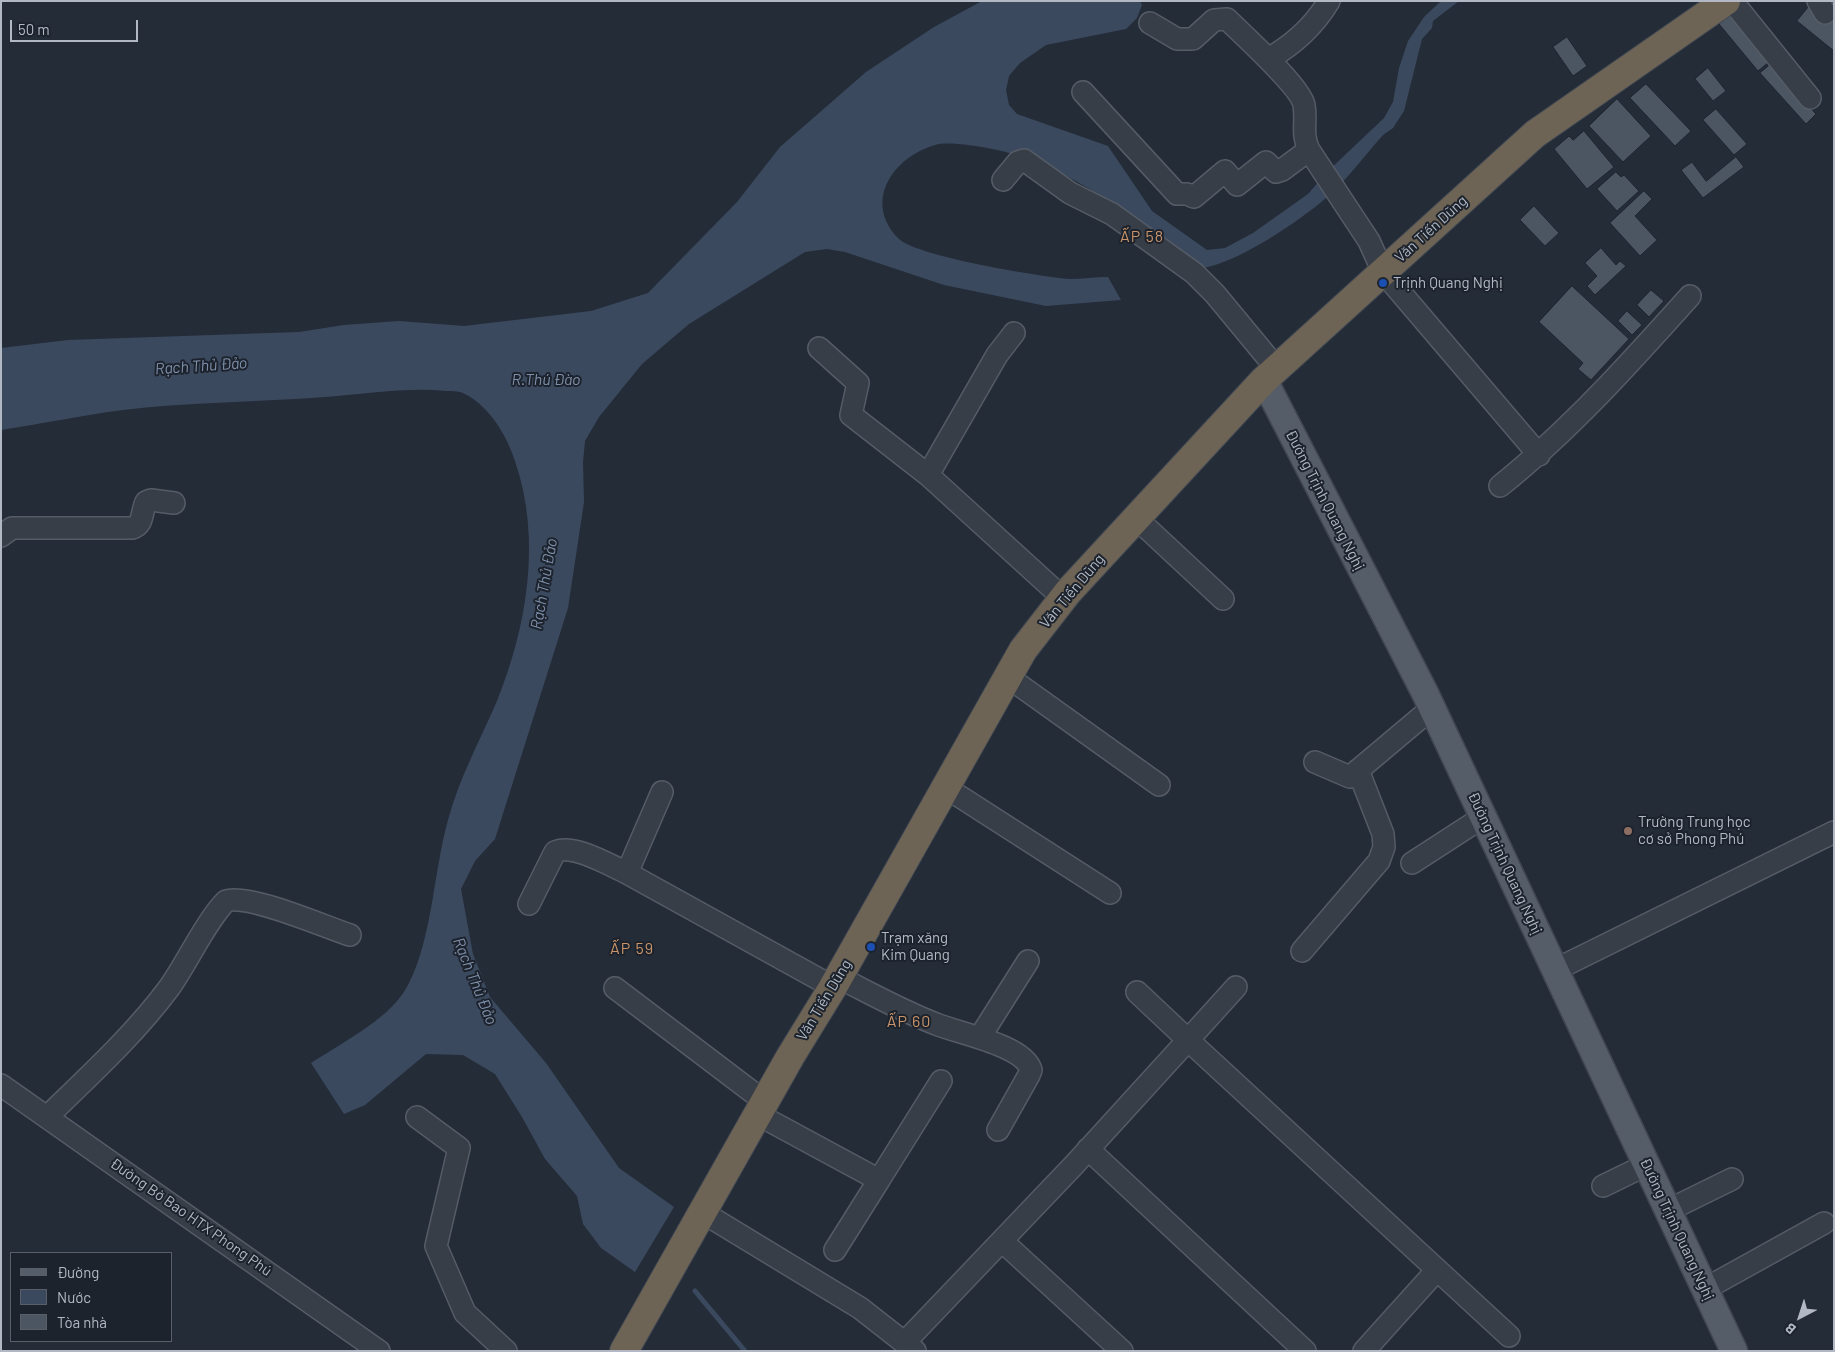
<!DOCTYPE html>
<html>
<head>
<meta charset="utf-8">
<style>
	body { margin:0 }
	#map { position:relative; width:1835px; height:1352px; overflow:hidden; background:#242c38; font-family:Barlow,sans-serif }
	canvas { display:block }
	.frame { position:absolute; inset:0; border:2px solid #b2b9c4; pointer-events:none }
	.legend { position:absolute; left:10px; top:1252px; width:162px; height:90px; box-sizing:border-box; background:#1d232d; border:1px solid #595f69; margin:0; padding:6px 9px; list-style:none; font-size:15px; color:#b2b9c4 }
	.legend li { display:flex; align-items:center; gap:10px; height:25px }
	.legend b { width:25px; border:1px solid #595f69 }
	.north { position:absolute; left:1775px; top:1292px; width:50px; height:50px; -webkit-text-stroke:4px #1d232d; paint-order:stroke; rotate:220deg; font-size:14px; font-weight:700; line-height:20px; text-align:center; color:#b2b9c4 }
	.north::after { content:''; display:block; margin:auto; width:18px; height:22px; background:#b2b9c4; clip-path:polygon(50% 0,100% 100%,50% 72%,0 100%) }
	.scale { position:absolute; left:10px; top:20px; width:128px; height:22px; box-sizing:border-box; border:2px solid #b2b9c4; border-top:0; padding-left:6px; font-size:15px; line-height:18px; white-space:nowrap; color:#b2b9c4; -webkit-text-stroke:4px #1d232d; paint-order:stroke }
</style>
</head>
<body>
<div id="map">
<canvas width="1835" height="1352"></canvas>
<div class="frame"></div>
<ul class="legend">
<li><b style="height:6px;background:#555d68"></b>Đường</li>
<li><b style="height:14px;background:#3b495f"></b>Nước</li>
<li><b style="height:14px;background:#4c5663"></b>Tòa nhà</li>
</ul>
<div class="north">B</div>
<div class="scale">50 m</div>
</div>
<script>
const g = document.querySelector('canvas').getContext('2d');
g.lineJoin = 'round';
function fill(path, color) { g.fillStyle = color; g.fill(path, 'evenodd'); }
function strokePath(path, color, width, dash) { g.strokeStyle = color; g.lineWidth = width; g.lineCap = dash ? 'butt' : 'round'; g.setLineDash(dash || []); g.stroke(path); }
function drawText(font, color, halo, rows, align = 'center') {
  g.font = font + ' Barlow,sans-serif'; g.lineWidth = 4; g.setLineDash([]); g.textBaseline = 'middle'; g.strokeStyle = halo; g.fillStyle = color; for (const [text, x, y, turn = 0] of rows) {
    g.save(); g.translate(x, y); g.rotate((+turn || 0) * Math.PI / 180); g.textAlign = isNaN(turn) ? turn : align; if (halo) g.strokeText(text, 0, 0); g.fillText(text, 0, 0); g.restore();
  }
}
fill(new Path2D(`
	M982,1H1140L1142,5L1137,18L1126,29L1046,45L1020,63L1009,76L1006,90L1009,105L1017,114L1108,146L1152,211L1207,250L1225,248L1253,233L1308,194L1327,172L1384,118L1393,102L1399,68L1408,41L1424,17L1441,1H1459L1433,21L1432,28L1422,39L1404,111L1393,128L1383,135C1364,156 1347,180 1326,198C1298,222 1239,262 1203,268C1144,226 1083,175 1013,154C997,149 950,140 935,145C893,157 862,202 899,239C916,256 1041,277 1070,279C1082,279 1096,277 1108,277L1121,300L1046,306L944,285L845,252L827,249L805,252L689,324L642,364L599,417L585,441L583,462L584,502L568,608L495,839L475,861L461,889L473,954L490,997L546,1063L619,1168L674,1207L635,1272L601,1248L583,1224L577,1196L545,1159L522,1117L495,1074L463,1055L426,1054L365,1105L344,1114L311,1063C340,1044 385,1021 404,992C432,947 433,873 448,820C459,779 480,740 497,701C527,626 542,540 515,461C507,436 490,407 465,394C460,391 453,391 447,391C406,387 366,394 325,397C258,402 190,402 123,410C82,415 42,424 1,430V348L68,340L299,332L344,325L399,321L464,326L591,311L648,293L737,202L780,147L866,72L934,27Z`), '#3b495f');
strokePath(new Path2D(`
	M695,1291L745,1351`), '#3b495f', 5);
const building = new Path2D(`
	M1811,4L1834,22V51L1797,21Z
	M1730,15L1769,62L1758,71L1719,24Z
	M1567,37L1587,66L1573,76L1553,47Z
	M1771,64L1816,114L1806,124L1760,73Z
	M1708,68L1726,91L1713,101L1695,79Z
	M1646,84L1691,131L1675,146L1630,98Z
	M1617,99L1651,136L1623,162L1589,126Z
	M1716,109L1747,144L1734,155L1703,120Z
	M1584,131L1614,167L1587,189L1554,149L1569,136L1573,140Z
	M1736,157L1744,167L1703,198L1681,170L1692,162L1706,181Z
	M1616,172L1621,177L1624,175L1639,191L1617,211L1597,189Z
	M1644,191L1652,199L1635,216L1657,240L1640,256L1610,223Z
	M1534,206L1559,233L1545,246L1520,220Z
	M1601,248L1616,265L1620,261L1626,266L1595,295L1587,286L1597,276L1585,263Z
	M1572,286L1629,339L1591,380L1578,369L1583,363L1539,322Z
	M1651,290L1664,301L1649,317L1637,305Z
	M1627,311L1642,325L1632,335L1618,321Z`);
fill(building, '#4c5663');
strokePath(building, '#1f252f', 1);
const minor = new Path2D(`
	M1732,1L1810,98
	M1818,1L1825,13
	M1150,23L1177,39H1193L1214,20L1227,19C1242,34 1301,87 1304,105C1307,121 1301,134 1309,150L1369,241L1383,272L1539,455
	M1268,59C1293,45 1314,26 1329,1
	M1083,92L1177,194H1187L1194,197L1225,171L1237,185L1266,162L1276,172L1282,170L1309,150
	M1003,180L1018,162L1024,160L1070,193L1112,214L1194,273L1215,294L1277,369
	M1014,333L997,355L928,475L1063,598
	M819,348L858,383L851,415L928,475
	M1500,486C1570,430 1630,363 1690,296
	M1136,518L1223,599
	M1,536L12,528H132C144,525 141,512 146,502L151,500L174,503
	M1008,677L1159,785
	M1315,762L1350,777L1432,708
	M945,787L1110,893
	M662,792L627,873L833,987
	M1412,863L1483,817
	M529,904L555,852C573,843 609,865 627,873
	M1302,951L1379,861L1384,847L1383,834L1358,770
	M1555,970L1834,832
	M838,977C870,993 902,1011 936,1024C957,1033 1024,1045 1031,1070L1029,1075L998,1130
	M615,988L764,1101
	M1137,992L1188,1040L1236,987
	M980,1037L1028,961
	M1,1085L379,1351
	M757,1114L879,1180L941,1081
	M48,1116C90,1075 134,1035 169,988C187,963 206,921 226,901C248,893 325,927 350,935
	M417,1117L459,1148L436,1246L465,1313L506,1351
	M1088,1149L1305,1351
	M1603,1186L1646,1165
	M1669,1210L1732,1179
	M702,1212L860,1308L915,1351
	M1002,1241L1122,1351
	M835,1250L879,1180
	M1705,1289L1824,1223
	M905,1342L1074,1165L1188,1040L1509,1336
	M1364,1351L1437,1270`);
const major = new Path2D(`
	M1264,380L1425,693L1734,1351`);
const highway = new Path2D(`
	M624,1351L790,1057L833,987L1023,650L1068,592L1264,380L1535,134L1726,1`);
strokePath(minor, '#555c66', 24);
strokePath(major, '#414751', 29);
strokePath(highway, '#424953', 30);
strokePath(minor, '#373e48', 21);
strokePath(major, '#555d68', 26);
strokePath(highway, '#6e6455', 28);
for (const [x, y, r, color] of [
	[1383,283,5,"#1a4fb4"],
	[1628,831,5,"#8d6e63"],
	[871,947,5,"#1a4fb4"]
]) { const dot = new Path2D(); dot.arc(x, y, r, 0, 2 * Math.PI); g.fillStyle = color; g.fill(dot); strokePath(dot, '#1d232d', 2); }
drawText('15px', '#b2b9c4', '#1d232d', [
	["Văn Tiến Dũng",1431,229,-42],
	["Đường Trịnh Quang Nghị",1325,500,63],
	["Văn Tiến Dũng",1072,591,-50],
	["Đường Trịnh Quang Nghị",1505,863,65],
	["Văn Tiến Dũng",824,1000,-59],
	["Đường Bờ Bao HTX Phong Phú",191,1217,35],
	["Đường Trịnh Quang Nghị",1677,1229,65]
]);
drawText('15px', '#b2b9c4', '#1d232d', [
	["Trịnh Quang Nghị",1393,283],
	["Trường Trung học",1638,822],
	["cơ sở Phong Phú",1638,839],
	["Trạm xăng",881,938],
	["Kim Quang",881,955]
], 'left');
g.letterSpacing = '1px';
drawText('16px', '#c99469', '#1d232d', [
	["ẤP 58",1142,237],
	["ẤP 59",632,949],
	["ẤP 60",909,1022]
]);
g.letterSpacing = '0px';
drawText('italic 16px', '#7d8faa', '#1d232d', [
	["Rạch Thủ Đảo",201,366,-4],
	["R.Thú Đào",546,380],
	["Rạch Thủ Đảo",544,584,-80],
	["Rạch Thủ Đảo",475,981,68]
]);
</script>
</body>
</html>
